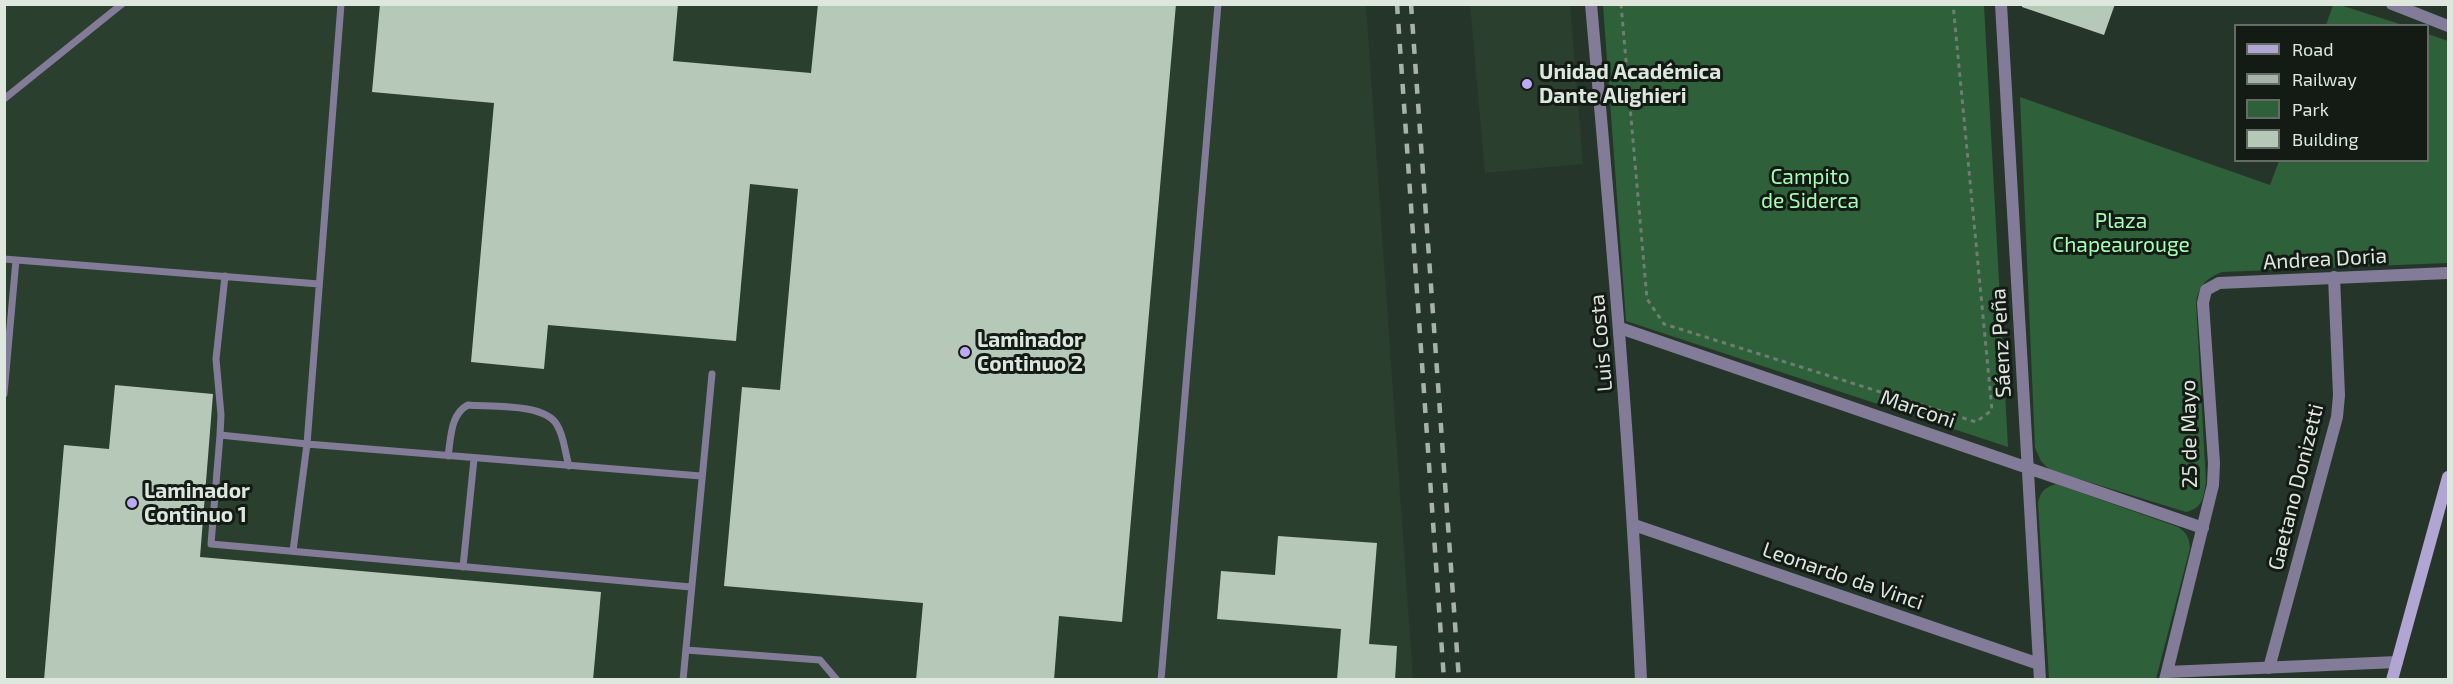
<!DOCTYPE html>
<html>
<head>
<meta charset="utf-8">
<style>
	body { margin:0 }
	#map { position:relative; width:2453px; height:684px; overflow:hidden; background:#263529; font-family:"Exo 2",sans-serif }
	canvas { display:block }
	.frame { position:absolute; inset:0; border:6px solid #dde7de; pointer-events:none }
	.legend { position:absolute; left:2234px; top:24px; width:195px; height:138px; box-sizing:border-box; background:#141b15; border:2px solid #646d65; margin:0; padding:8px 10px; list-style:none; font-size:18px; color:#dde7de }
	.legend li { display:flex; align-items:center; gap:12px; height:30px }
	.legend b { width:30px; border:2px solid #646d65 }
</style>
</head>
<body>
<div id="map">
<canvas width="2453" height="684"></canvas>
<div class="frame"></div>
<ul class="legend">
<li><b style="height:8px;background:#b1a6d3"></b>Road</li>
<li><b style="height:8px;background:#a7b2a8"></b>Railway</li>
<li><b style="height:16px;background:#2e6039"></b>Park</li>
<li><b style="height:16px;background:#b6c9b9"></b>Building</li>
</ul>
</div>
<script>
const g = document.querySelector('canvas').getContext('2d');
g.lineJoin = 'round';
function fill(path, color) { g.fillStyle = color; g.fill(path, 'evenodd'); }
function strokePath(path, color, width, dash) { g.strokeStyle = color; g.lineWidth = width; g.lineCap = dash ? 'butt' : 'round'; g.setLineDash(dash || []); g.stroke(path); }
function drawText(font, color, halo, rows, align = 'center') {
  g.font = font + ' "Exo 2",sans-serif'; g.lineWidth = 6; g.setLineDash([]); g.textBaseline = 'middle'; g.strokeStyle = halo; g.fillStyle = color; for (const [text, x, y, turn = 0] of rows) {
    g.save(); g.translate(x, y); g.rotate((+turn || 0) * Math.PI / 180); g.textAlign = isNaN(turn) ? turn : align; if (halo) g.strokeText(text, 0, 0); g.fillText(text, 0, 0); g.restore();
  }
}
fill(new Path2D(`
	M4,5H1366L1413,679H5Z
	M1470,5H1570L1583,164L1485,173Z`), '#2a3f2d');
fill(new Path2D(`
	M1603,5H1984L2008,447L1626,321Z
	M2333,5H2340L2403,25H2326Z
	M2428,34L2448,41V263L2222,272C2205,279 2199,285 2196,303L2206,482C2203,498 2203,508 2186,512L2050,470L2041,461L2035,448L2020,97L2270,185L2279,161L2428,160Z
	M2056,484L2178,527C2187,533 2189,537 2190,548L2156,679H2049L2038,503C2040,492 2045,487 2056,484Z`), '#2e6039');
fill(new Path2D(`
	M380,4H678L673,61L811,73L818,4H1176L1122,622L1059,616L1054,680H916L923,603L724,586L742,387L780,390L798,189L750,184L736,341L548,325L544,369L471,362L494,103L372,92Z
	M2022,4H2115L2104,35L2022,7Z
	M115,385L213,394L200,557L601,592L593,680H44L64,445L109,449Z
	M1278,536L1377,543L1369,644L1397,646L1395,680H1337L1341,629L1217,619L1221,571L1275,575Z`), '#b6c9b9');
strokePath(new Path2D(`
	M1621,4L1647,299L1664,324L1976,422L1992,410L1953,4`), '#707d72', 3, [4.5, 4.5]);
strokePath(new Path2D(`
	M4,99L122,4
	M4,259L319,284
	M225,276L216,359L221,415L220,435L307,444L701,476
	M4,394L16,260
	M220,435L211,544L691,587
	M448,456C451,439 450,414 468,405C490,407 545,403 557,425C564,436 565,453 569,466
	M293,551L307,444L341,4
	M463,567L474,459
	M686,650L820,660L837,680
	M683,680L712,374
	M1161,680L1218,4`), '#837c98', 7);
strokePath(new Path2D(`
	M1591,4C1611,229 1631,454 1641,680
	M2001,4L2040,680
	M2392,4L2448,26
	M1620,328L2203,528
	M1634,525L2039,664
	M2269,668L2337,417L2339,395L2334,277
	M2167,672L2397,662
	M2165,680L2213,485L2214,463L2203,303L2206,290L2219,283L2448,273`), '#837c98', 12);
strokePath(new Path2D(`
	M2392,680L2448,477`), '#b1a6d3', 12);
strokePath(new Path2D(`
	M1397,4L1444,680
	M1411,4L1459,680`), '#a7b2a8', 4.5, [10, 10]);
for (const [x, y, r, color] of [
	[1527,84,6,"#bda9f5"],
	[965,352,6,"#bda9f5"],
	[132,503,6,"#bda9f5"]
]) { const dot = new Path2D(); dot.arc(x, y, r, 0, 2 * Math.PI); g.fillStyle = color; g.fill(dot); strokePath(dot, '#141b15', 2); }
drawText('bold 21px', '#dde7de', '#141b15', [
	["Unidad Académica",1539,72],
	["Dante Alighieri",1539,96],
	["Laminador",977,340],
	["Continuo 2",977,364],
	["Laminador",144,491],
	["Continuo 1",144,515]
], 'left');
drawText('21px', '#a6fcb6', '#141b15', [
	["Campito",1810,177],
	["de Siderca",1810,201],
	["Plaza",2121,221],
	["Chapeaurouge",2121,245]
]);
drawText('21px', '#dde7de', '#141b15', [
	["Andrea Doria",2325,259,-3],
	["Luis Costa",1601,343,-95],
	["Sáenz Peña",2001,343,-93],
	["Marconi",1918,409,19],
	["25 de Mayo",2189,434,-91],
	["Gaetano Donizetti",2296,487,-76],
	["Leonardo da Vinci",1843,576,19]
]);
</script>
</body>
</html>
